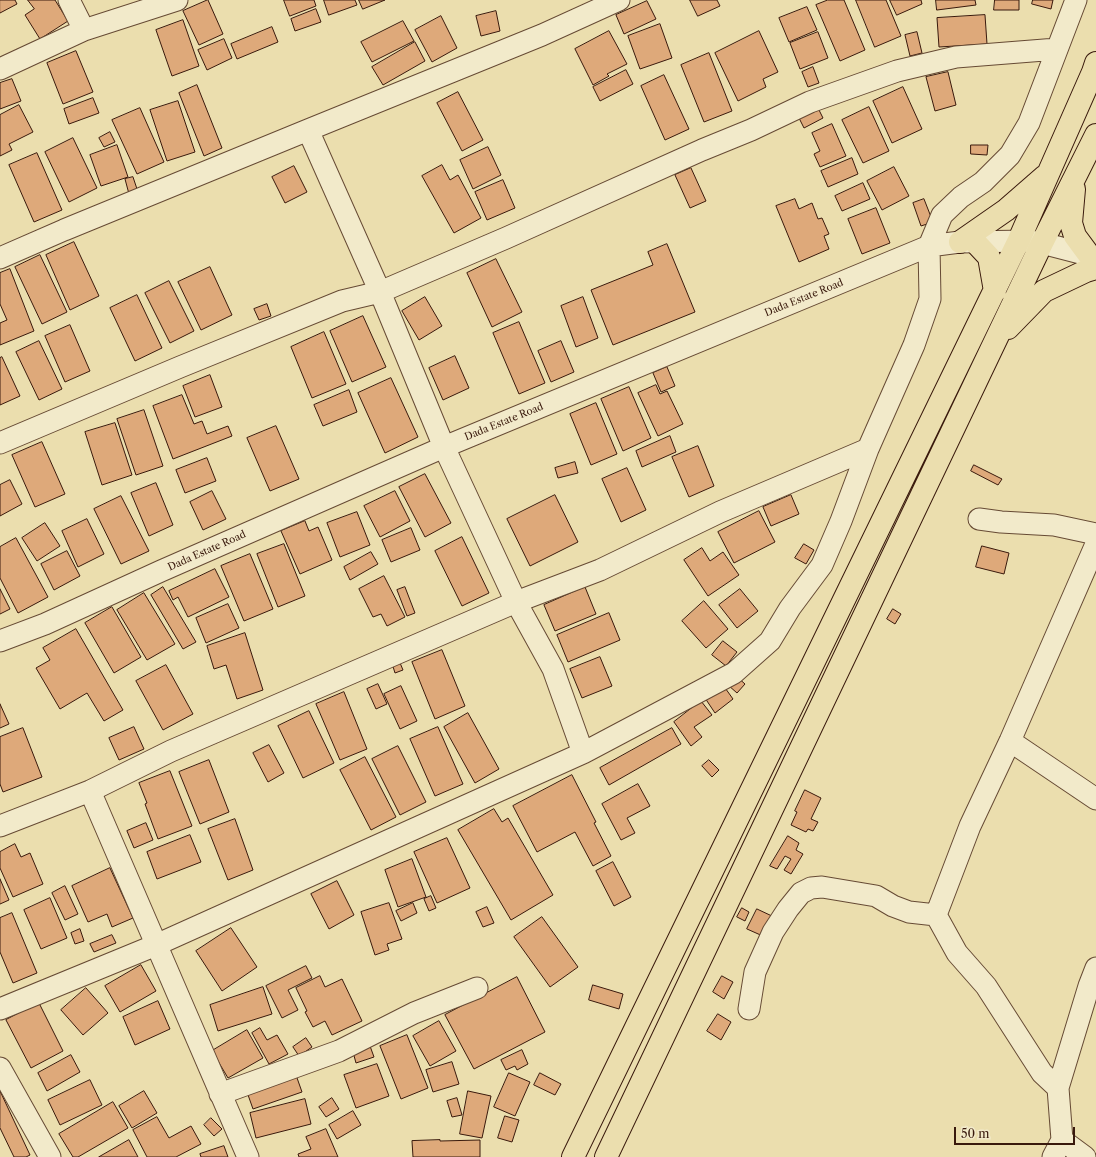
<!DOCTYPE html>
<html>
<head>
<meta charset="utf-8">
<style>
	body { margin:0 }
	#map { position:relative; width:1096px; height:1157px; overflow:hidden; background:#ebdeae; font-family:"Libre Caslon Text",serif }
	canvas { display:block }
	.scale { position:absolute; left:954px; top:1127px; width:121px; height:18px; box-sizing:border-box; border:2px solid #39190c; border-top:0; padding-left:5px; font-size:12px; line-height:14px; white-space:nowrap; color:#39190c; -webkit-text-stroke:3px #f2eaca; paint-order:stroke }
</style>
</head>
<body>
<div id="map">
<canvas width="1096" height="1157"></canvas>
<div class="scale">50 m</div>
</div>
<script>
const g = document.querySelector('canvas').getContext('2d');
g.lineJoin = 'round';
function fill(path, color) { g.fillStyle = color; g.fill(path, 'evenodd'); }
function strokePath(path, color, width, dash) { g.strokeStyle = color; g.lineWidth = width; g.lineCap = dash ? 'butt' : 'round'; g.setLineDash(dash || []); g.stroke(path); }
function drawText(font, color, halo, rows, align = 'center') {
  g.font = font + ' "Libre Caslon Text",serif'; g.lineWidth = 3.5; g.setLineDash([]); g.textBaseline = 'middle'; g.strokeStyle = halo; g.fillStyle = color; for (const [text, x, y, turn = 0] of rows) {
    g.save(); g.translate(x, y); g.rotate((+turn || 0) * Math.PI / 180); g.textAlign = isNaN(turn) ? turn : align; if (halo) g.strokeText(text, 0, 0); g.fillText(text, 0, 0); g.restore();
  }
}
const building = new Path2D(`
	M0,0H15L17,4L0,13Z
	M28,0H55L68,21L40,39L25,15L34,9Z
	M208,0L223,34L199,45L183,11Z
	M284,0H314L316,6L290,16Z
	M324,0H355L357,5L329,15Z
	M359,0H385L363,9Z
	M690,0H717L720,6L698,16Z
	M828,0H844L865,50L840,61L816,5Z
	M856,0H886L901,36L875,47Z
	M890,0H921L922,4L897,15Z
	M936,0H975L976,5L937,10Z
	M995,0H1019V10H994Z
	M1033,0H1053L1051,9L1032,4Z
	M647,1L656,19L624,34L616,15Z
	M807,7L817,30L789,42L779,18Z
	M316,9L321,22L295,31L291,19Z
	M496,11L500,31L481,36L476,16Z
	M985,15L987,44L939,47L937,18Z
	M441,16L457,48L432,62L415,30Z
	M183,20L199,66L172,76L156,30Z
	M403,21L414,41L372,62L361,42Z
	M660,24L672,58L640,69L628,36Z
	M272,27L278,42L237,59L231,44Z
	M609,31L627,64L607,74L609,76L593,85L575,49Z
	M759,31L778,72L763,79L766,87L738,101L715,53Z
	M818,32L828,58L800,69L790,43Z
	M917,32L922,53L910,56L905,35Z
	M224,39L232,58L207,70L198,50Z
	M415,42L425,61L383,85L372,67Z
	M76,51L93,92L63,104L47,63Z
	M709,53L732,111L704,122L681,65Z
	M813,67L819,83L808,87L802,72Z
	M626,70L633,84L600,101L593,87Z
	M948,72L956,105L935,111L926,77Z
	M664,75L689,129L665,140L641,86Z
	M12,79L21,101L0,109V83Z
	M197,85L222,148L204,156L179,93Z
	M903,87L922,129L892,143L873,101Z
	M458,92L483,140L462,151L437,103Z
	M93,98L99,113L69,124L64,109Z
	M178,101L195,152L167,161L150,110Z
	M19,105L33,132L9,144L12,150L0,156V115Z
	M869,107L889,151L863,163L842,120Z
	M140,108L164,162L137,174L112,120Z
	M818,108L823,118L804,128L799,118Z
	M832,124L846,156L820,167L814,154L820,151L812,133Z
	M110,132L115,142L104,147L99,138Z
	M73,138L97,188L69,202L45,152Z
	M117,145L128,177L101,186L90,155Z
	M971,145H988L987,155L971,154Z
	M488,147L501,175L473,189L460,160Z
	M37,153L62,210L34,222L9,165Z
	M852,158L858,174L828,187L821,171Z
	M442,165L450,180L458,175L481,218L454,233L422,176Z
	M294,166L307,192L285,203L272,177Z
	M894,167L909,196L882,210L867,181Z
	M691,168L706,201L690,208L675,175Z
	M133,177L138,192L129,194L125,179Z
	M503,180L515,208L487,220L475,192Z
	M863,183L870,199L842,211L835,196Z
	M795,199L799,209L812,203L818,219L822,218L829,234L824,236L829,249L799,262L776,206Z
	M924,199L933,222L921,226L913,203Z
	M876,208L890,243L862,254L848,219Z
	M74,242L99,296L70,310L46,255Z
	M667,244L695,312L613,345L591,290L653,265L648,252Z
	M40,255L67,312L42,324L15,267Z
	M496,259L522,312L492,327L467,273Z
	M210,267L232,315L201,330L178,282Z
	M10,269L34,331L0,345V323L7,320L0,304V273Z
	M169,281L194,331L170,343L145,293Z
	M137,295L162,348L135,361L110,308Z
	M425,297L442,326L419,340L402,311Z
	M583,297L598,338L576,347L561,306Z
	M267,304L271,316L259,320L254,309Z
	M363,316L386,367L352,382L330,331Z
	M519,322L545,383L519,394L493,333Z
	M70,325L90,371L65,382L45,336Z
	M324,332L346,384L312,398L291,347Z
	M39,341L62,389L39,400L16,352Z
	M561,341L574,372L551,382L538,351Z
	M455,356L469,388L443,400L429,368Z
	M2,357L20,396L0,405V358Z
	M667,367L675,386L661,392L653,373Z
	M210,375L222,407L195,417L183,386Z
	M391,378L418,437L385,453L358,393Z
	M656,385L660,394L667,391L683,424L658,436L638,393Z
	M629,387L651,438L623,451L601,399Z
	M349,390L357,412L323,426L314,405Z
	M182,395L194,424L202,421L207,434L228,426L232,436L173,459L153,406Z
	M596,403L617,454L591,465L570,414Z
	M144,410L163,466L136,475L117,419Z
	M115,423L132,475L102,485L85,432Z
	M276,426L299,479L270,491L247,438Z
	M670,436L676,452L642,467L636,451Z
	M42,442L65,494L35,507L12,455Z
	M698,446L714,486L689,497L672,457Z
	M207,458L216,481L185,493L176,470Z
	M575,462L578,473L558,478L555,468Z
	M974,465L1002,479L998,485L971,471Z
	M627,468L646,510L621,522L602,479Z
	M425,474L451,523L425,537L399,487Z
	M10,480L22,504L0,516V485Z
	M156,483L173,525L149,536L131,493Z
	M212,491L226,519L203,530L190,502Z
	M395,491L410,521L380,537L364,506Z
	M555,495L578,542L530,566L507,519Z
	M791,495L799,514L771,526L763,507Z
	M121,496L149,551L121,564L94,509Z
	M759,511L775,542L734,563L718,532Z
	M357,512L370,545L340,557L327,523Z
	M87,519L104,554L78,567L62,531Z
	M305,521L309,531L318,527L332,560L300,574L281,531Z
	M45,523L60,546L37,561L22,538Z
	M411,528L420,550L391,562L382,540Z
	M462,537L489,593L462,606L435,551Z
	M16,538L48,597L18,613L0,578V547Z
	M284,544L305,596L278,607L257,554Z
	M804,544L814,550L806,564L795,558Z
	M982,546L1009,553L1004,574L976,567Z
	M702,548L710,561L723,552L739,575L708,596L684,560Z
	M67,551L80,576L54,590L41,564Z
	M371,552L378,564L350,580L344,567Z
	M250,554L273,609L244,621L221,566Z
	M215,569L229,597L188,617L178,597L173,600L169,591Z
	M384,576L405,617L387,626L381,614L373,617L359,589Z
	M163,587L196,642L183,649L151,595Z
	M405,587L415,613L407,616L397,590Z
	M585,587L596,614L555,631L544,605Z
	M0,589L10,609L0,614Z
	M740,589L758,611L737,628L719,605Z
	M144,593L175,644L147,660L117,610Z
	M704,601L728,629L706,648L682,621Z
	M228,604L239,628L206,643L196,618Z
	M112,607L141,657L114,673L85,623Z
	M893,609L901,614L895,624L887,619Z
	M609,613L620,640L568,662L557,635Z
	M76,629L123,710L104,721L87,693L60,709L36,668L50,660L43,648Z
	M245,633L263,690L237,699L226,665L214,669L207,646Z
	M723,641L737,652L726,666L712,655Z
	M442,650L465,706L435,719L412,662Z
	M600,657L612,686L582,698L570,669Z
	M398,658L403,670L395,673L391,660Z
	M166,665L193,714L163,730L136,681Z
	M736,676L745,684L737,693L728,685Z
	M378,684L387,704L376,709L367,689Z
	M723,685L733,699L715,713L705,698Z
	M401,686L417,721L400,729L384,694Z
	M344,692L367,749L340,760L316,704Z
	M701,701L712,715L694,727L702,737L691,746L674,722Z
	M0,704L9,724L0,728Z
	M309,711L334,763L303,778L278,726Z
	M468,713L499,769L475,783L444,727Z
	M134,727L144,749L119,760L109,738Z
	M438,727L463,784L435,796L410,739Z
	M23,728L42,777L3,792L0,784V737Z
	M672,728L681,744L609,785L600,768Z
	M269,745L284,773L268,782L253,753Z
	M398,746L426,802L400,815L372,759Z
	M365,757L396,817L371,830L340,770Z
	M209,760L229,812L200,824L179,772Z
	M709,760L719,770L712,777L702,766Z
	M170,771L192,826L158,839L145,804L147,803L139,783Z
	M572,775L596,822L594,823L611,856L593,866L575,832L537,852L513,806Z
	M638,784L650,806L627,818L635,833L621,840L602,804Z
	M805,790L821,798L811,819L818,822L813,831L808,829L806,832L791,825L797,812L795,811Z
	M494,809L502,822L508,818L553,895L511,920L458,830Z
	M235,819L253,870L228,880L208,829Z
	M146,823L153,840L134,848L127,831Z
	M190,835L201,862L157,879L147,852Z
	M788,836L799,843L796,850L803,854L791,874L784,870L791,859L785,856L777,869L770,866Z
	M447,838L470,888L437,903L414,852Z
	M15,844L21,857L30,853L43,884L13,897L0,868V852Z
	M412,859L426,897L398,907L385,870Z
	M613,862L631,897L614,906L596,871Z
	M110,868L133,918L112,927L107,914L88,922L72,886Z
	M0,879L9,900L0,904Z
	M337,881L354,915L329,929L311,894Z
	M65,886L78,914L65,920L52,893Z
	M431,896L436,908L429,911L424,899Z
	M50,898L67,938L41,949L24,910Z
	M389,903L402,939L387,944L389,950L375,955L361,912Z
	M413,903L417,913L401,921L396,911Z
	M487,907L494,923L483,927L476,912Z
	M742,908L749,912L745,921L737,917Z
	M757,909L774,917L765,937L747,929Z
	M12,913L37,973L13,983L0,952V918Z
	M542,917L578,967L550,987L514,937Z
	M231,928L257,967L222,991L196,951Z
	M80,929L84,941L75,944L71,933Z
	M112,935L116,943L94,952L90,944Z
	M141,965L156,991L120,1012L105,986Z
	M306,966L312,978L288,990L298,1010L282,1018L266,986Z
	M320,976L325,987L342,979L362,1021L332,1035L325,1021L313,1027L305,1012L307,1011L296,988Z
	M722,976L733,982L724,999L713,992Z
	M517,977L545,1032L474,1069L445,1015Z
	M593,985L623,994L619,1009L589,1000Z
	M263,987L272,1014L218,1031L210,1005Z
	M86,988L108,1013L83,1035L61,1010Z
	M158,1001L170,1029L135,1045L123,1017Z
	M39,1003L63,1051L31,1068L6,1020Z
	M718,1014L731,1022L721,1040L707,1031Z
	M439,1021L456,1051L430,1066L413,1036Z
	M260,1028L267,1040L277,1035L288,1054L269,1064L252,1033Z
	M247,1030L263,1058L228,1078L212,1051Z
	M407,1035L428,1088L401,1099L380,1046Z
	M306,1038L312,1047L299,1056L293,1047Z
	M370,1046L374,1057L356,1063L353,1052Z
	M522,1050L528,1064L517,1070L515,1066L506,1070L501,1060Z
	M71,1055L80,1072L47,1091L38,1073Z
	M452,1062L459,1084L433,1092L426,1070Z
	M377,1064L389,1096L356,1108L344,1075Z
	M509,1073L530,1082L515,1116L494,1107Z
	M540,1073L561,1084L555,1095L534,1085Z
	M296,1075L302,1092L253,1109L247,1092Z
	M90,1080L102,1105L60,1125L48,1100Z
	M0,1091L30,1155L26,1157H14L0,1128Z
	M144,1091L157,1113L132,1128L119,1106Z
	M468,1091L491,1096L482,1138L460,1134Z
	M332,1098L339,1109L326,1117L319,1107Z
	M457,1098L462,1115L452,1117L447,1101Z
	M305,1099L311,1124L256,1138L250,1113Z
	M113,1102L128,1128L78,1157H73L59,1134Z
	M353,1111L361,1125L337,1139L329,1125Z
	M505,1116L519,1120L512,1142L498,1138Z
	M157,1117L169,1138L191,1126L201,1144L176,1157H147L133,1130Z
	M211,1118L222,1129L214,1136L204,1125Z
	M326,1129L338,1157H299L298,1154L311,1149L306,1137Z
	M129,1140L138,1157H99Z
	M440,1140V1141L480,1140V1157H413L412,1141Z
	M224,1146L228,1157H201L200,1154Z`);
fill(building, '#dea97a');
strokePath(building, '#39190c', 1);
const minor = new Path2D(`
	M69,0L84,30
	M0,69L84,30L177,0
	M0,258L64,230L308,130L542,35L619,0
	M0,443L180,367L342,301L380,292L506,238L702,150L751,130L810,102L897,71L956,57L1057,49
	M979,519L1001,522L1054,525L1096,534
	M0,641L45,624L161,571L444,447L929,246L960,242L1030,241L1042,243L1096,257
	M1010,741L1096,799
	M583,753L734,673L770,641L790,608L822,565L841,521L868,449L914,345L930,299L929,246L942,215L961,197L983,182L1010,155L1029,123L1076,0
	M90,791L248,1157
	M0,826L90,791L171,751L516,602L600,570L720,512L868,449
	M0,1009L156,945L583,753L553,669L516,602L444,447L380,292L308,130
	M749,1009L755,972L773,932L788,909L801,893L811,888L822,887L876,896L893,906L909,912L936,915
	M0,1068L50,1157
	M1058,1088L1042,1073L986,986L957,953L936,915L970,826L1010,741L1096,544
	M220,1094L339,1051L414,1013L477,988
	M1062,1140L1085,1157
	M1053,1157L1062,1140L1058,1088L1089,986L1096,968`);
const highway = new Path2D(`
	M1074,189L1071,223L1075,236L1089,255
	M960,242L1006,210L1045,176
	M975,242L989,257L995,291
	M1008,328L1044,291L1086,271L1096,268
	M573,1157L1019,240L1093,72L1096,63
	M606,1157L1042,243L1096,135`);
strokePath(minor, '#664a34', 23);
strokePath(highway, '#39190c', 24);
strokePath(minor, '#f2eaca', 21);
strokePath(highway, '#ebdeae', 22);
drawText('10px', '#39190c', '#f2eaca', [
	["Dada Estate Road",804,298,-22],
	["Dada Estate Road",504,422,-22],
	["Dada Estate Road",207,551,-24]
]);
</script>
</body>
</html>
